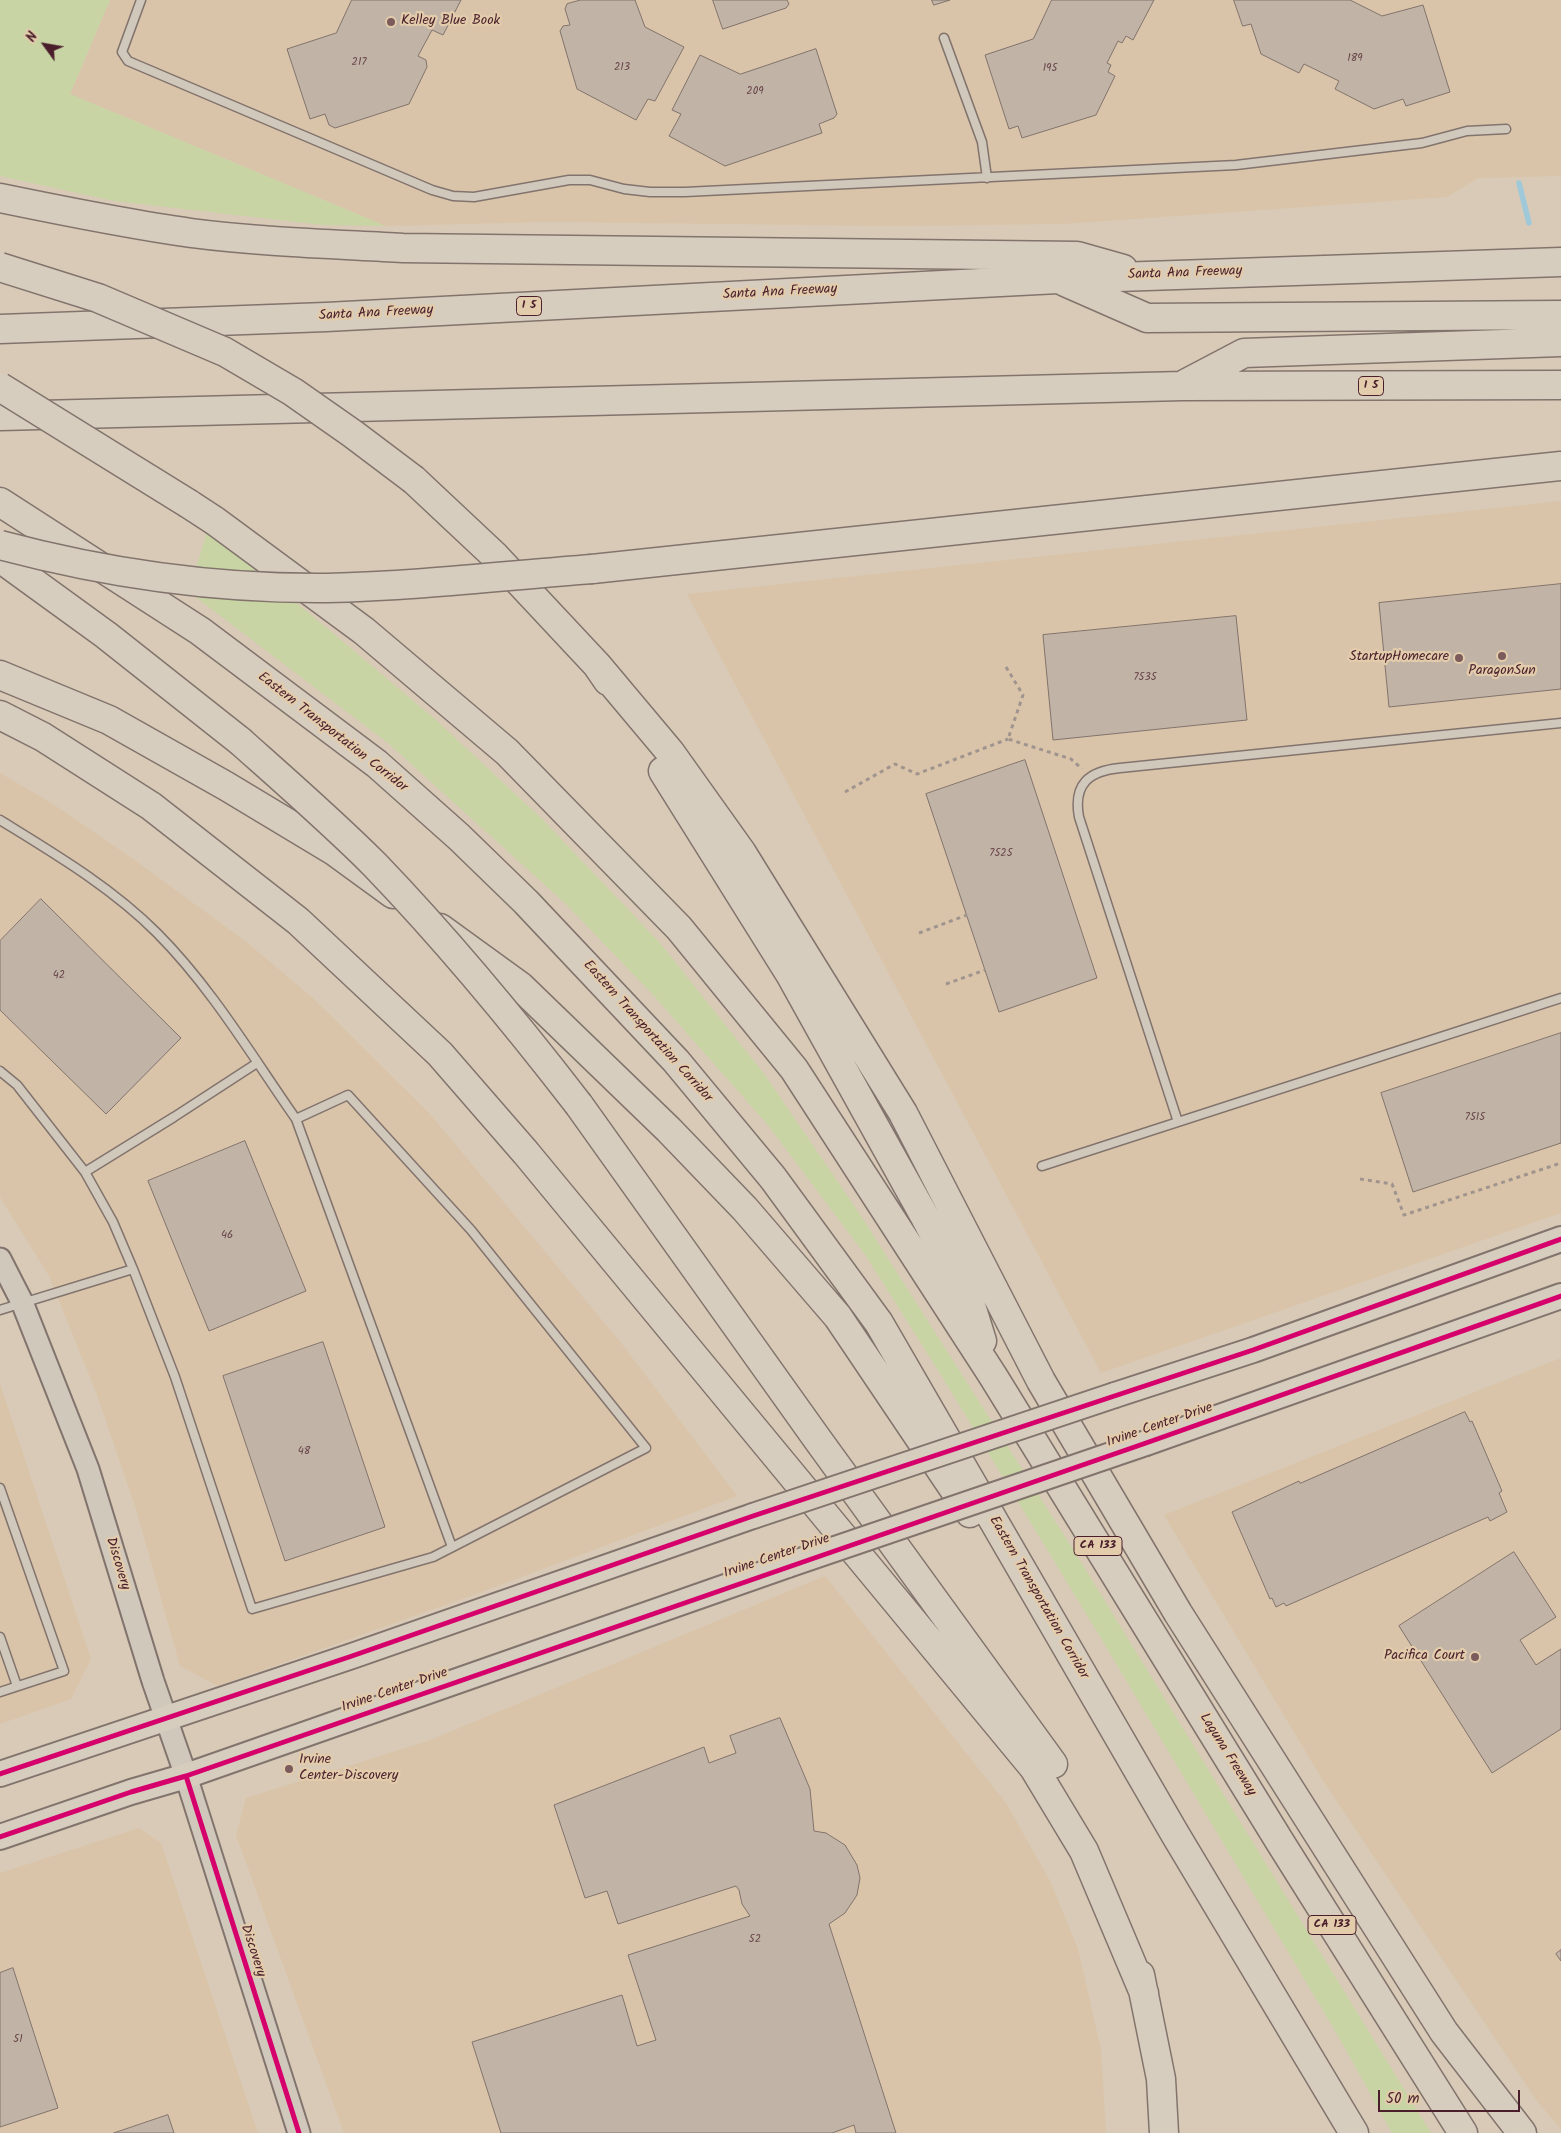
<!DOCTYPE html>
<html>
<head>
<meta charset="utf-8">
<style>
	body { margin:0 }
	#map { position:relative; width:1561px; height:2133px; overflow:hidden; background:#d8cab6; font-family:Kalam,sans-serif }
	canvas { display:block }
	.north { position:absolute; left:20px; top:20px; width:50px; height:50px; -webkit-text-stroke:4px #e2ccab; paint-order:stroke; rotate:302deg; font-size:14px; font-weight:700; line-height:20px; text-align:center; color:#4a1f2b }
	.north::after { content:''; display:block; margin:auto; width:18px; height:22px; background:#4a1f2b; clip-path:polygon(50% 0,100% 100%,50% 72%,0 100%) }
	.scale { position:absolute; left:1378px; top:2090px; width:142px; height:22px; box-sizing:border-box; border:2px solid #4a1f2b; border-top:0; padding-left:6px; font-size:15px; line-height:18px; white-space:nowrap; color:#4a1f2b; -webkit-text-stroke:4px #e2ccab; paint-order:stroke }
</style>
</head>
<body>
<div id="map">
<canvas width="1561" height="2133"></canvas>
<div class="north">N</div>
<div class="scale">50 m</div>
</div>
<script>
const g = document.querySelector('canvas').getContext('2d');
g.lineJoin = 'round';
function fill(path, color) { g.fillStyle = color; g.fill(path, 'evenodd'); }
function strokePath(path, color, width, dash) { g.strokeStyle = color; g.lineWidth = width; g.lineCap = dash ? 'butt' : 'round'; g.setLineDash(dash || []); g.stroke(path); }
function drawText(font, color, halo, rows, align = 'center') {
  g.font = font + ' Kalam,sans-serif'; g.lineWidth = 4.5; g.setLineDash([]); g.textBaseline = 'middle'; g.strokeStyle = halo; g.fillStyle = color; for (const [text, x, y, turn = 0] of rows) {
    g.save(); g.translate(x, y); g.rotate((+turn || 0) * Math.PI / 180); g.textAlign = isNaN(turn) ? turn : align; if (halo) g.strokeText(text, 0, 0); g.fillText(text, 0, 0); g.restore();
  }
}
fill(new Path2D(`
	M110,0H1561V176L1478,178L1447,197L1063,224L895,226L548,222L386,226L70,94Z
	M1561,501V1213L1101,1373L687,594Z
	M0,773L53,804L136,861L249,944L315,1000L430,1114L622,1344L737,1496L479,1593L218,1686L180,1666L136,1509L96,1392L49,1276L0,1197Z
	M1561,1358V2129L1537,2101L1322,1779L1164,1515Z
	M0,1384L91,1659L71,1699L0,1724Z
	M825,1576L1006,1803L1050,1881L1078,1949L1101,2049L1106,2133H344L236,1835L246,1798L428,1741Z
	M139,1828L161,1843L258,2133H0V1873Z`), '#dac4a9');
fill(new Path2D(`
	M0,0H110L70,94L386,226L323,225L114,201L0,176Z
	M207,532L310,614L436,720L543,820L660,943L765,1075L861,1216L1076,1554L1431,2133H1392L1337,2034L1099,1635L941,1375L866,1256L767,1124L655,997L566,904L388,743L189,592Z`), '#c8d4a4');
strokePath(new Path2D(`
	M1519,183L1529,223`), '#9fc9d8', 5.5);
const building = new Path2D(`
	M352,0H461L443,35L432,30L418,56L426,60L427,67L409,104L335,128L329,125L325,114L310,119L287,49L336,33Z
	M581,0H635L645,27L684,47L655,101L648,99L636,120L577,89L560,31L563,26L570,25L565,9L567,4Z
	M713,0H787L789,4L786,8L723,29Z
	M932,0H950L934,5Z
	M1052,0H1154L1133,40L1126,36L1122,43L1118,41L1107,63L1111,65L1108,72L1115,76L1096,115L1022,138L1018,126L1009,129L985,55L1033,39Z
	M1234,0H1350L1382,16L1423,5L1450,92L1406,106L1403,99L1374,109L1335,89L1339,81L1304,64L1299,73L1261,54L1251,24L1243,26Z
	M816,49L837,114L834,118L819,124L822,133L725,166L669,136L681,114L672,110L700,55L740,74Z
	M1561,584V689L1389,707L1379,603Z
	M1236,616L1247,720L1053,740L1043,635Z
	M1025,760L1097,978L999,1012L926,794Z
	M41,899L181,1038L106,1114L0,1010V941Z
	M1561,1033V1143L1413,1192L1381,1093Z
	M245,1141L306,1291L209,1331L148,1181Z
	M323,1342L385,1527L285,1561L223,1376Z
	M1465,1412L1470,1422L1472,1421L1502,1491L1499,1493L1507,1512L1490,1521L1488,1517L1286,1606L1284,1603L1276,1607L1272,1598L1270,1599L1232,1512L1299,1481L1300,1483Z
	M1514,1552L1556,1617L1520,1640L1536,1665L1561,1649V1729L1492,1773L1399,1626Z
	M780,1718L810,1789L814,1831L826,1833L845,1845L857,1865L860,1878L857,1895L845,1913L829,1924L896,2133H856L854,2125L832,2133H501L472,2042L622,1995L637,2046L656,2040L628,1955L750,1916L742,1904L739,1890L736,1886L618,1924L607,1891L585,1898L554,1805L704,1747L709,1763L736,1753L730,1736Z
	M1561,1950V1961L1556,1954Z
	M13,1968L58,2108L0,2127V1973Z
	M168,2115L174,2133H114Z`);
fill(building, '#c1b3a5');
strokePath(building, '#82746d', 1);
const lane = new Path2D(`
	M141,0L122,52L128,61L432,190L453,196L474,197L569,180H590L624,189L650,192H685L1236,165L1422,143L1467,131L1506,129
	M944,38L982,142L987,178
	M0,820C55,854 111,887 157,933C211,987 252,1056 296,1119L348,1095L471,1230L646,1448L433,1557L252,1609L175,1377L133,1269
	M0,1071L17,1085L85,1172L113,1222L133,1269L0,1310
	M296,1119L452,1547
	M1178,1122L1079,817C1073,784 1089,771 1120,768L1561,723
	M1042,1166L1561,998
	M85,1172L174,1117L257,1063
	M0,1488L64,1671L0,1692
	M0,1637L17,1686`);
const secondary = new Path2D(`
	M0,1259L22,1302L88,1469L153,1681L186,1776L299,2133`);
const primary = new Path2D(`
	M1115,1395L1253,1350L1561,1239
	M1146,1443L1561,1296
	M0,1774L352,1656L753,1516
	M0,1837L131,1792L186,1776L788,1565`);
const highway = new Path2D(`
	M0,198C63,211 127,224 191,233C261,242 332,244 403,248L1077,256L1123,269
	M1065,282L1147,318L1561,315
	M0,329L326,317L1058,279L1561,262
	M1185,384L1244,353L1561,342
	M0,416L1182,386L1561,385
	M414,480L495,556L597,665L608,681
	M0,502L200,631L377,764L459,837L526,902L676,1061L773,1178L879,1323L1175,1834L1354,2133
	M189,504L215,521L364,631L507,752L679,928L794,1069L993,1376L1280,1842L1463,2133
	M0,558L106,635L240,741
	M592,569L1561,466
	M597,665L670,752L742,853L903,1113L1041,1381L1178,1613L1444,2032L1522,2133
	M0,675L109,720L226,786L334,851L393,894
	M0,715L43,737L151,806L298,921L440,1054L526,1153L1034,1768L1084,1851L1144,1993
	M663,771L790,974L925,1217L970,1302L982,1341
	M440,928L520,986L669,1130L745,1209L838,1317L970,1513
	M579,1105L818,1440L1053,1764
	M1140,1975L1161,2079L1164,2133`);
strokePath(lane, '#82746d', 11);
strokePath(secondary, '#82746d', 25);
strokePath(primary, '#82746d', 28);
strokePath(highway, '#82746d', 31);
strokePath(new Path2D(`
	M1006,667L1023,695L1008,739L1071,759L1082,769
	M845,792L895,764L917,774L1008,739
	M919,933L967,915
	M946,984L985,970
	M1360,1179L1392,1184L1404,1215L1561,1163`), '#a0958e', 3, [4, 4]);
strokePath(lane, '#d1c8bc', 8);
strokePath(secondary, '#d1c8bc', 21);
strokePath(primary, '#d7cdbe', 24);
strokePath(highway, '#d7cdbe', 28);
const primaryBridge = new Path2D(`
	M753,1516L1115,1395
	M788,1565L1146,1443`);
const highwayBridge = new Path2D(`
	M0,267L98,298L225,352L293,392L353,434L414,480
	M0,387L189,504
	M0,545C105,573 218,589 327,588C415,586 503,576 592,569
	M240,741C286,782 332,822 375,865C448,941 515,1022 579,1105`);
strokePath(primaryBridge, '#82746d', 28, []);
strokePath(highwayBridge, '#82746d', 31, []);
strokePath(primaryBridge, '#d7cdbe', 24);
strokePath(highwayBridge, '#d7cdbe', 28);
strokePath(new Path2D(`
	M0,1774L352,1656L753,1516L1253,1350L1561,1239
	M186,1776L299,2133
	M0,1837L131,1792L186,1776L1146,1443L1561,1296`), '#d6006c', 5);
for (const [x, y, r, color] of [
	[391,22,5,"#7c5b5c"],
	[1502,656,5,"#7c5b5c"],
	[1459,658,5,"#7c5b5c"],
	[1475,1657,5,"#7c5b5c"],
	[289,1769,5,"#7c5b5c"]
]) { const dot = new Path2D(); dot.arc(x, y, r, 0, 2 * Math.PI); g.fillStyle = color; g.fill(dot); strokePath(dot, '#e2ccab', 2); }
drawText('11px', '#68454a', null, [
	["189",1355,59],
	["217",359,63],
	["213",622,68],
	["195",1050,69],
	["209",755,92],
	["7535",1145,678],
	["7525",1001,854],
	["42",59,976],
	["7515",1475,1118],
	["46",227,1236],
	["48",304,1452],
	["52",755,1940],
	["51",18,2040]
]);
for (const [x, y, w] of [
	[529,306,25],
	[1371,386,25],
	[1098,1546,48],
	[1332,1925,48]
]) { const box = new Path2D(); box.roundRect(x - w / 2, y - 9.5, w, 19, 4); g.fillStyle = '#e2ccab'; g.fill(box); strokePath(box, '#4a1f2b', 1); }
drawText('bold 12px', '#4a1f2b', null, [
	["I 5",529,306],
	["I 5",1371,386],
	["CA 133",1098,1546],
	["CA 133",1332,1925]
]);
drawText('14px', '#4a1f2b', '#e2ccab', [
	["Kelley Blue Book",401,22],
	["StartupHomecare",1449,658,"right"],
	["ParagonSun",1502,672,"center"],
	["Pacifica Court",1465,1657,"right"],
	["Irvine",299,1761],
	["Center-Discovery",299,1777]
], 'left');
drawText('14px', '#4a1f2b', '#e2ccab', [
	["Santa Ana Freeway",1185,274,-2],
	["Santa Ana Freeway",780,293,-3],
	["Santa Ana Freeway",376,314,-3],
	["Eastern Transportation Corridor",332,733,38],
	["Eastern Transportation Corridor",647,1032,48],
	["Irvine Center Drive",1160,1426,-19],
	["Irvine Center Drive",777,1557,-19],
	["Discovery",117,1564,73],
	["Eastern Transportation Corridor",1038,1598,60],
	["Irvine Center Drive",395,1691,-19],
	["Laguna Freeway",1227,1755,58],
	["Discovery",252,1951,72]
]);
</script>
</body>
</html>
